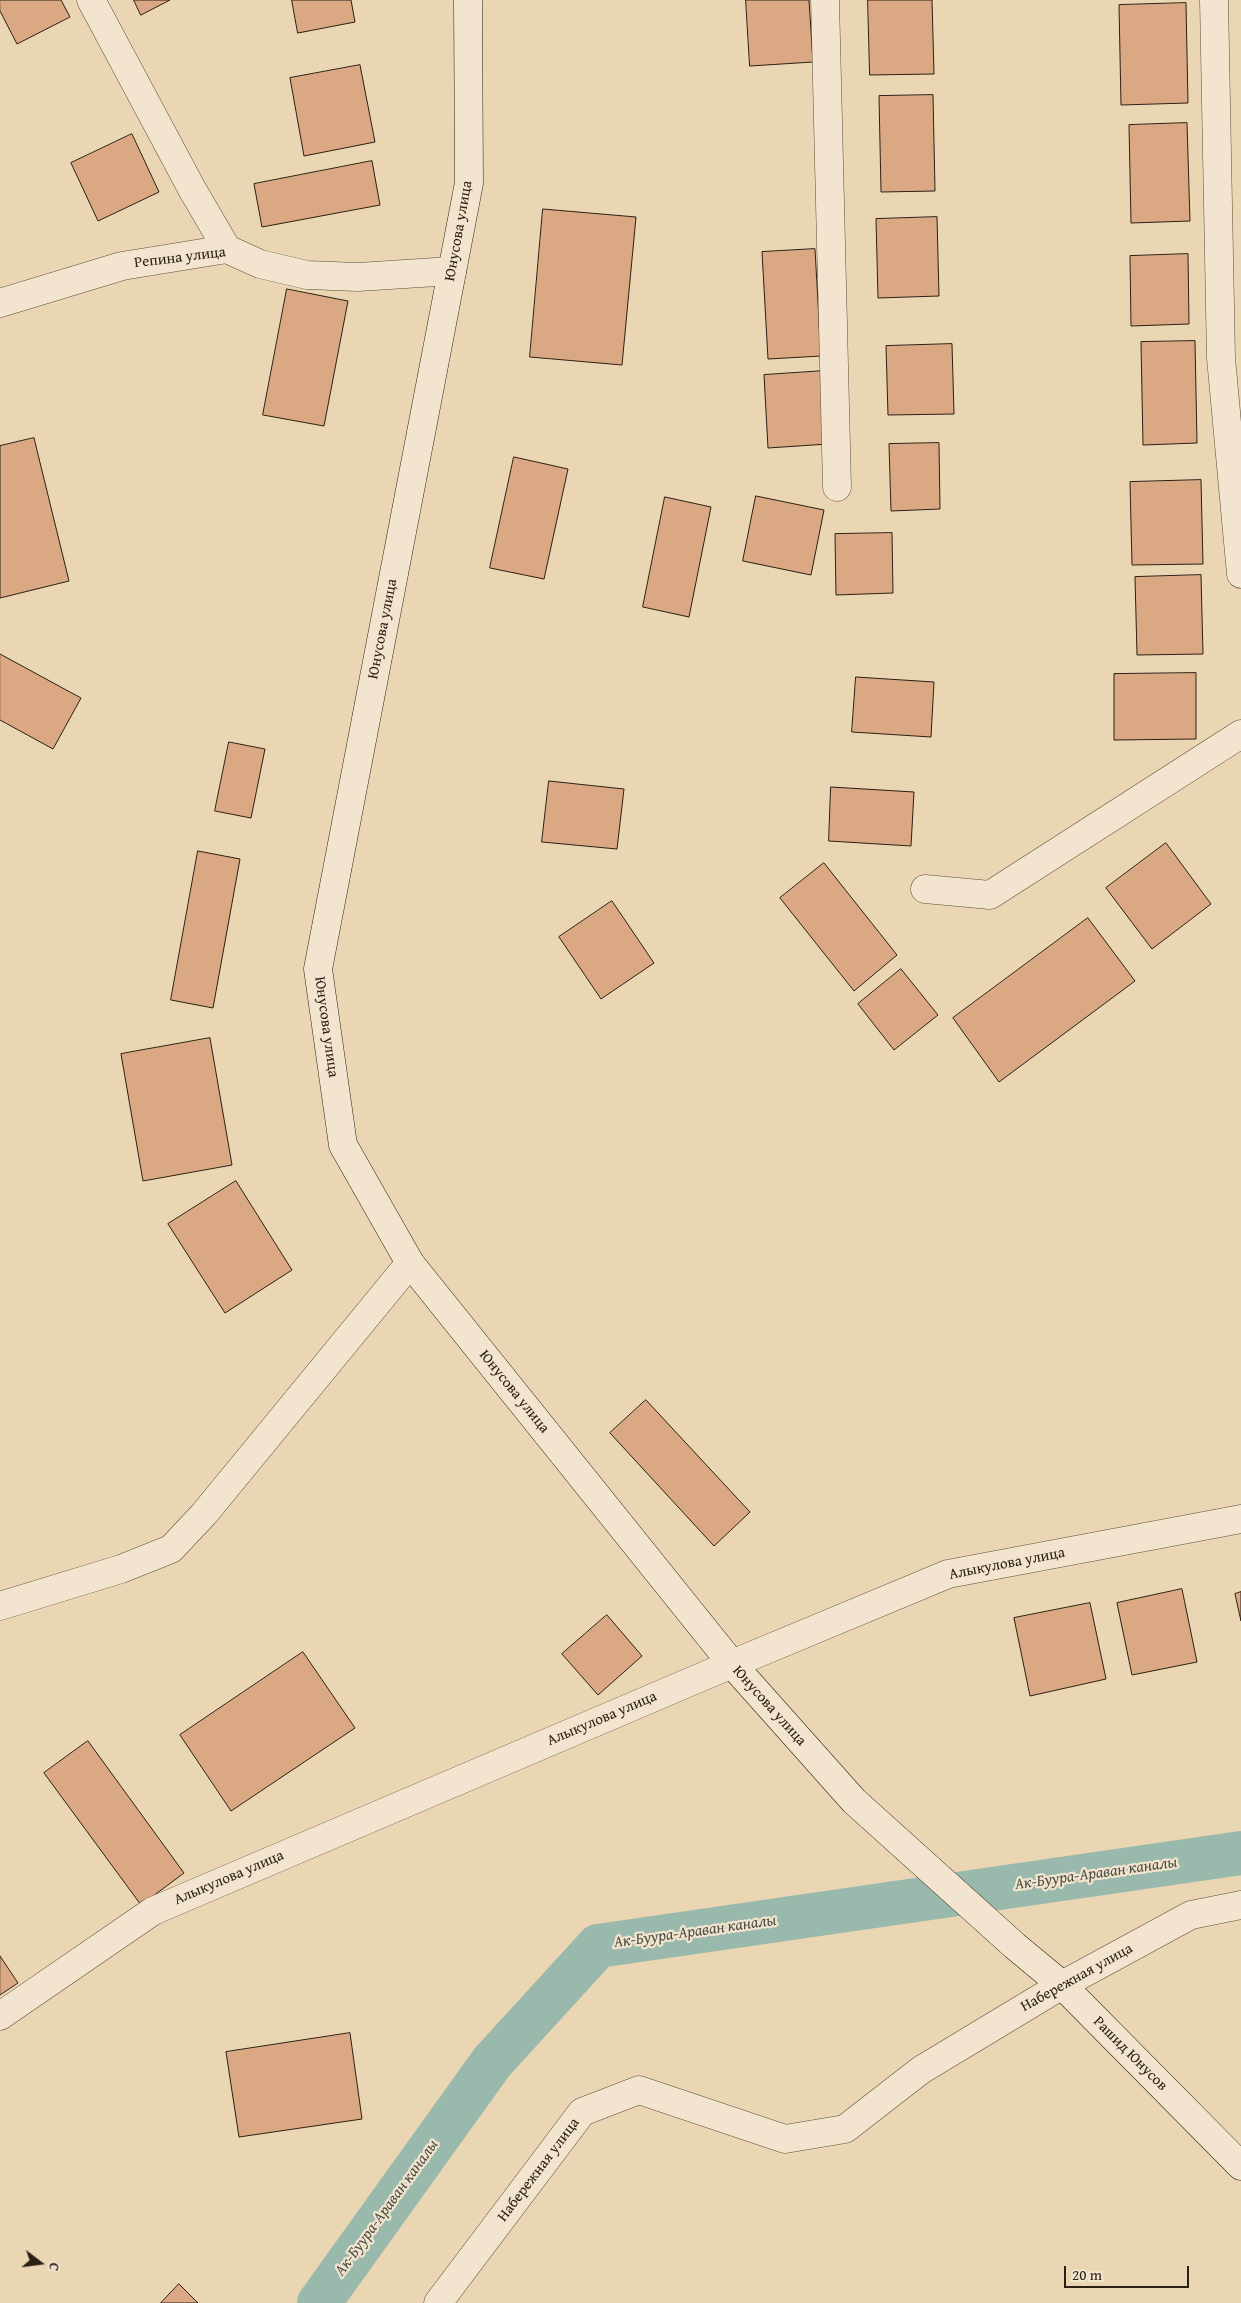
<!DOCTYPE html>
<html>
<head>
<meta charset="utf-8">
<style>
	body { margin:0 }
	#map { position:relative; width:1241px; height:2303px; overflow:hidden; background:#ebd6b3; font-family:"Gentium Book Plus",serif }
	canvas { display:block }
	.north { position:absolute; left:15px; top:2238px; width:50px; height:50px; -webkit-text-stroke:4px #f2e4ce; paint-order:stroke; rotate:105deg; font-size:14px; font-weight:700; line-height:20px; text-align:center; color:#2a2014 }
	.north::after { content:''; display:block; margin:auto; width:18px; height:22px; background:#2a2014; clip-path:polygon(50% 0,100% 100%,50% 72%,0 100%) }
	.scale { position:absolute; left:1064px; top:2266px; width:125px; height:22px; box-sizing:border-box; border:2px solid #2a2014; border-top:0; padding-left:6px; font-size:15px; line-height:18px; white-space:nowrap; color:#2a2014; -webkit-text-stroke:4px #f2e4ce; paint-order:stroke }
</style>
</head>
<body>
<div id="map">
<canvas width="1241" height="2303"></canvas>
<div class="north">С</div>
<div class="scale">20 m</div>
</div>
<script>
const g = document.querySelector('canvas').getContext('2d');
g.lineJoin = 'round';
function strokePath(path, color, width, dash) { g.strokeStyle = color; g.lineWidth = width; g.lineCap = dash ? 'butt' : 'round'; g.setLineDash(dash || []); g.stroke(path); }
function fill(path, color) { g.fillStyle = color; g.fill(path, 'evenodd'); }
function drawText(font, color, halo, rows, align = 'center') {
  g.font = font + ' "Gentium Book Plus",serif'; g.lineWidth = 4.5; g.setLineDash([]); g.textBaseline = 'middle'; g.strokeStyle = halo; g.fillStyle = color; for (const [text, x, y, turn = 0] of rows) {
    g.save(); g.translate(x, y); g.rotate((+turn || 0) * Math.PI / 180); g.textAlign = isNaN(turn) ? turn : align; if (halo) g.strokeText(text, 0, 0); g.fillText(text, 0, 0); g.restore();
  }
}
strokePath(new Path2D(`
	M319,2303L492,2062L598,1946L1241,1853`), '#98b9ac', 44);
const building = new Path2D(`
	M0,0H61L70,17L17,44L0,11Z
	M134,0H170L141,15Z
	M292,0H351L355,22L298,33Z
	M746,0H809L813,62L750,66Z
	M868,0H932L934,74L870,75Z
	M1186,3L1188,103L1121,105L1119,5Z
	M360,65L375,142L304,156L290,78Z
	M933,95L935,191L881,192L879,96Z
	M1187,123L1190,221L1131,223L1129,125Z
	M132,134L159,192L98,221L71,163Z
	M372,161L380,205L262,227L254,184Z
	M543,209L636,217L622,365L530,357Z
	M937,217L939,296L878,298L876,219Z
	M815,249L821,356L768,359L762,252Z
	M1188,254L1189,324L1131,326L1130,256Z
	M287,289L348,301L324,426L263,415Z
	M1195,341L1197,443L1143,445L1141,342Z
	M952,344L954,414L888,415L886,346Z
	M824,371L828,444L768,448L764,375Z
	M34,438L69,581L0,598V446Z
	M939,443L940,509L891,511L889,444Z
	M514,457L568,469L544,579L490,568Z
	M1201,480L1203,564L1132,565L1130,482Z
	M756,496L824,510L811,575L743,561Z
	M665,497L711,507L689,617L643,607Z
	M892,533L893,593L836,595L835,534Z
	M1201,575L1203,654L1137,655L1135,577Z
	M0,654L81,698L53,749L0,720Z
	M1196,673V739L1114,740V674Z
	M856,677L934,682L931,737L852,732Z
	M229,742L265,749L251,818L215,811Z
	M549,781L624,789L617,849L542,842Z
	M831,787L914,792L911,846L829,841Z
	M1166,843L1211,904L1152,949L1106,888Z
	M198,851L240,859L213,1008L171,1000Z
	M824,863L897,955L854,991L780,898Z
	M612,901L654,963L601,999L559,937Z
	M1088,918L1135,981L999,1082L953,1018Z
	M901,969L938,1015L894,1050L858,1004Z
	M210,1038L232,1165L143,1181L121,1054Z
	M236,1181L292,1270L225,1313L168,1224Z
	M646,1400L750,1512L714,1546L610,1433Z
	M1182,1589L1197,1662L1132,1675L1117,1603Z
	M1241,1592V1621L1235,1594Z
	M1090,1603L1106,1679L1030,1696L1014,1618Z
	M607,1615L642,1656L598,1695L562,1654Z
	M303,1652L355,1728L231,1811L180,1735Z
	M88,1741L184,1873L141,1905L44,1773Z
	M0,1956L18,1983L0,1995Z
	M350,2033L362,2119L239,2137L226,2052Z
	M179,2284L198,2303H161Z`);
fill(building, '#dba884');
strokePath(building, '#2a2014', 1);
const street = new Path2D(`
	M91,0L192,189L227,249
	M825,0L837,487
	M1214,0L1221,358L1241,574
	M0,303L122,266L227,249L260,264L307,275L358,277L452,271
	M925,889L990,895L1241,734
	M0,1606L121,1569L171,1549L204,1514L410,1263
	M0,2016L153,1911L732,1664L948,1574L1241,1519
	M438,2303L582,2112L639,2090L785,2139L845,2129L921,2070L1062,1985L1191,1915L1241,1905`);
const secondary = new Path2D(`
	M468,0L469,183L318,969L343,1145L410,1263L732,1664L854,1801L1015,1946L1062,1985L1241,2166`);
strokePath(street, '#5a4e3c', 29);
strokePath(secondary, '#2a2014', 29);
strokePath(street, '#f2e4ce', 28);
strokePath(secondary, '#f2e4ce', 28);
drawText('15px', '#2a2014', '#f2e4ce', [
	["Юнусова улица",459,231,-80],
	["Репина улица",180,258,-7],
	["Юнусова улица",383,629,-79],
	["Юнусова улица",326,1027,82],
	["Юнусова улица",514,1392,51],
	["Алыкулова улица",1007,1564,-11],
	["Юнусова улица",769,1706,48],
	["Алыкулова улица",602,1719,-23],
	["Алыкулова улица",229,1878,-23],
	["Набережная улица",1077,1978,-29],
	["Рашид Юнусов",1130,2054,45],
	["Набережная улица",539,2170,-53]
]);
drawText('italic 16px', '#4b4e42', '#f2e4ce', [
	["Ак-Буура-Араван каналы",1096,1874,-8],
	["Ак-Буура-Араван каналы",695,1932,-8],
	["Ак-Буура-Араван каналы",387,2208,-54]
]);
</script>
</body>
</html>
